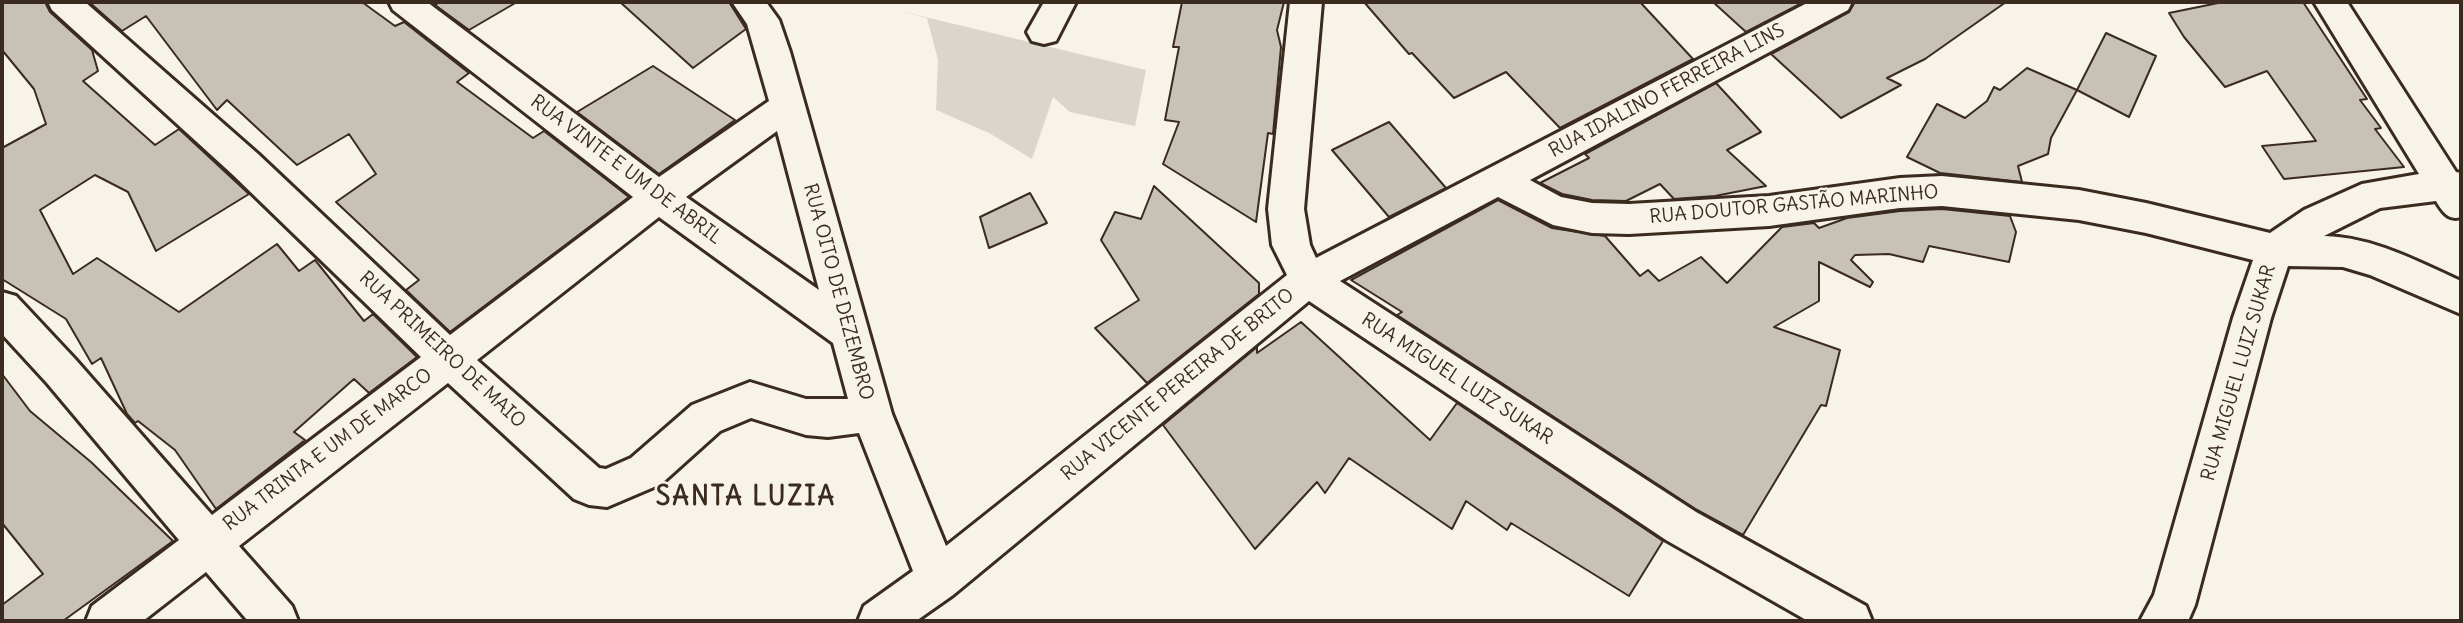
<!DOCTYPE html>
<html>
<head>
<meta charset="utf-8">
<style>
	body { margin:0 }
	#map { position:relative; width:2463px; height:623px; overflow:hidden; background:#f7f3e8; font-family:Delius,sans-serif }
	canvas { display:block }
	.frame { position:absolute; inset:0; border:4px solid #3b2a1e; pointer-events:none }
</style>
</head>
<body>
<div id="map">
<canvas width="2463" height="623"></canvas>
<div class="frame"></div>
</div>
<script>
const g = document.querySelector('canvas').getContext('2d');
g.lineJoin = 'round';
function fill(path, color) { g.fillStyle = color; g.fill(path, 'evenodd'); }
function strokePath(path, color, width, dash) { g.strokeStyle = color; g.lineWidth = width; g.lineCap = dash ? 'butt' : 'round'; g.setLineDash(dash || []); g.stroke(path); }
function drawText(font, color, halo, rows, align = 'center') {
  g.font = font + ' Delius,sans-serif'; g.lineWidth = 5; g.setLineDash([]); g.textBaseline = 'middle'; g.strokeStyle = halo; g.fillStyle = color; for (const [text, x, y, turn = 0] of rows) {
    g.save(); g.translate(x, y); g.rotate((+turn || 0) * Math.PI / 180); g.textAlign = isNaN(turn) ? turn : align; if (halo) g.strokeText(text, 0, 0); g.fillText(text, 0, 0); g.restore();
  }
}
fill(new Path2D(`
	M892,9L1146,70L1135,126L1070,112L1053,97L1032,159L989,133L936,110L938,60L927,18Z`), '#dbd6cb');
const building = new Path2D(`
	M2,2H45L50,12L92,50L98,71L83,81L155,145L179,129L249,194L156,251L128,192L95,175L40,210L73,274L97,258L179,312L277,244L299,271L315,260L364,321L373,314L417,357L369,393L354,379L294,432L305,440L216,509L175,450L138,421L135,423L127,414L101,358L92,364L66,319L2,279V148L46,124L34,89L2,50Z
	M89,2H362L395,26L404,22L469,73L457,82L533,138L544,131L629,197L450,332L406,290L419,280L336,202L376,174L349,134L297,165L227,100L217,110L146,16L122,31Z
	M440,2H517L469,30L435,5Z
	M620,2H729L746,29L693,68Z
	M1182,2H1284L1277,30L1281,47L1273,134L1268,133L1256,222L1163,164L1179,122L1165,120L1179,47H1173Z
	M1364,2H1640L1693,59L1560,128L1506,72L1454,98L1412,53L1409,54Z
	M1713,2H1804L1746,32Z
	M1855,2H2006L1925,59L1887,78L1901,85L1841,118L1771,54L1849,12Z
	M2223,2H2303L2367,99L2360,100L2381,128L2375,129L2404,167L2284,179L2262,146L2316,141L2267,71L2225,87L2184,37L2169,13Z
	M2106,33L2156,56L2129,117L2077,90Z
	M653,66L735,120L659,174L577,112Z
	M2027,68L2077,90L2051,138L2048,154L2018,166L2022,182L1940,173L1907,157L1937,104L1965,118L1987,101L1994,87L2000,90Z
	M1716,83L1761,132L1727,150L1766,186L1715,196L1674,199L1660,184L1626,201L1592,200L1562,194L1540,183L1589,158L1585,154Z
	M1389,122L1446,188L1389,217L1332,150Z
	M1154,186L1259,283V294L1147,383L1095,328L1139,300L1101,240L1115,212L1141,219Z
	M1030,193L1047,223L989,248L980,217Z
	M1498,200L1552,228L1605,236L1640,276L1648,270L1659,281L1701,257L1727,283L1782,227L1814,223L1819,228L1847,218L1900,211L1942,209L2010,216L2016,232L2009,262L1929,246L1923,262L1889,254L1855,255L1851,260L1873,282L1870,287L1819,262V301L1774,327L1840,350L1826,406L1821,405L1743,535L1697,510L1397,315L1402,312L1351,280Z
	M1301,322L1430,440L1457,403L1663,541L1629,596L1511,523L1507,530L1466,501L1452,529L1349,458L1325,493L1317,482L1255,549L1163,425L1257,347V353Z
	M2,374L30,411L91,462L173,541L63,621H2V605L43,574L2,523Z`);
fill(building, '#c8c1b6');
strokePath(building, '#3b2a1e', 2);
const minor = new Path2D(`
	M48,2H85L258,154L450,335L633,197L393,10L389,2H427L659,177L769,101L747,24L732,2H766L779,20L790,52L892,414L946,546L1287,275L1272,245L1268,209L1290,2H1322L1304,209L1310,245L1316,258L1809,2H1852L1848,10L1530,180L1561,197L1592,203L1629,204L1769,196L1900,178L1942,176L2079,190L2146,203L2270,233L2304,210L2362,184L2419,174L2314,2H2347L2456,172L2461,173V217C2448,221 2442,211 2436,201L2380,208L2324,236C2373,237 2417,261 2461,281V314L2370,275L2343,267L2288,266L2271,318L2195,605L2188,621H2140L2154,595L2233,318L2253,260L2146,233L2079,220L1942,206L1900,208L1769,226L1629,234L1592,233L1553,225L1498,197L1340,281L1696,512L1866,606L1872,621H1808L1666,540L1309,301L953,595L916,621H858L864,606L913,571L859,433L828,437L806,435L751,418L720,431L661,484L607,507L589,505L574,499L448,383L239,546L292,606L298,621H248L206,572L143,621H86L92,606L179,540L47,383L2,334V292L16,296L75,359L212,515L421,357L232,174L52,10ZM777,131L819,290L686,197ZM659,217L833,343L848,399H806L750,382L692,405L631,458L606,469L599,468L477,360Z
	M1044,2H1076L1056,41L1044,44L1032,41L1027,32Z`);
strokePath(minor, '#3b2a1e', 6);
fill(minor, '#f7f3e8');
drawText('19px', '#3b2a1e', '#f7f3e8', [
	["RUA IDALINO FERREIRA LINS",1667,91,-28],
	["RUA VINTE E UM DE ABRIL",626,170,37],
	["RUA DOUTOR GASTÃO MARINHO",1794,205,-5],
	["RUA OITO DE DEZEMBRO",838,292,75],
	["RUA PRIMEIRO DE MAIO",442,350,43],
	["RUA MIGUEL LUIZ SUKAR",2239,373,-74],
	["RUA MIGUEL LUIZ SUKAR",1457,379,33],
	["RUA VICENTE PEREIRA DE BRITO",1178,385,-39],
	["RUA TRINTA E UM DE MARCO",328,450,-37]
]);
g.letterSpacing = '2px';
drawText('bold 26px', '#3b2a1e', '#f7f3e8', [
	["SANTA LUZIA",746,498]
]);
g.letterSpacing = '0px';
</script>
</body>
</html>
